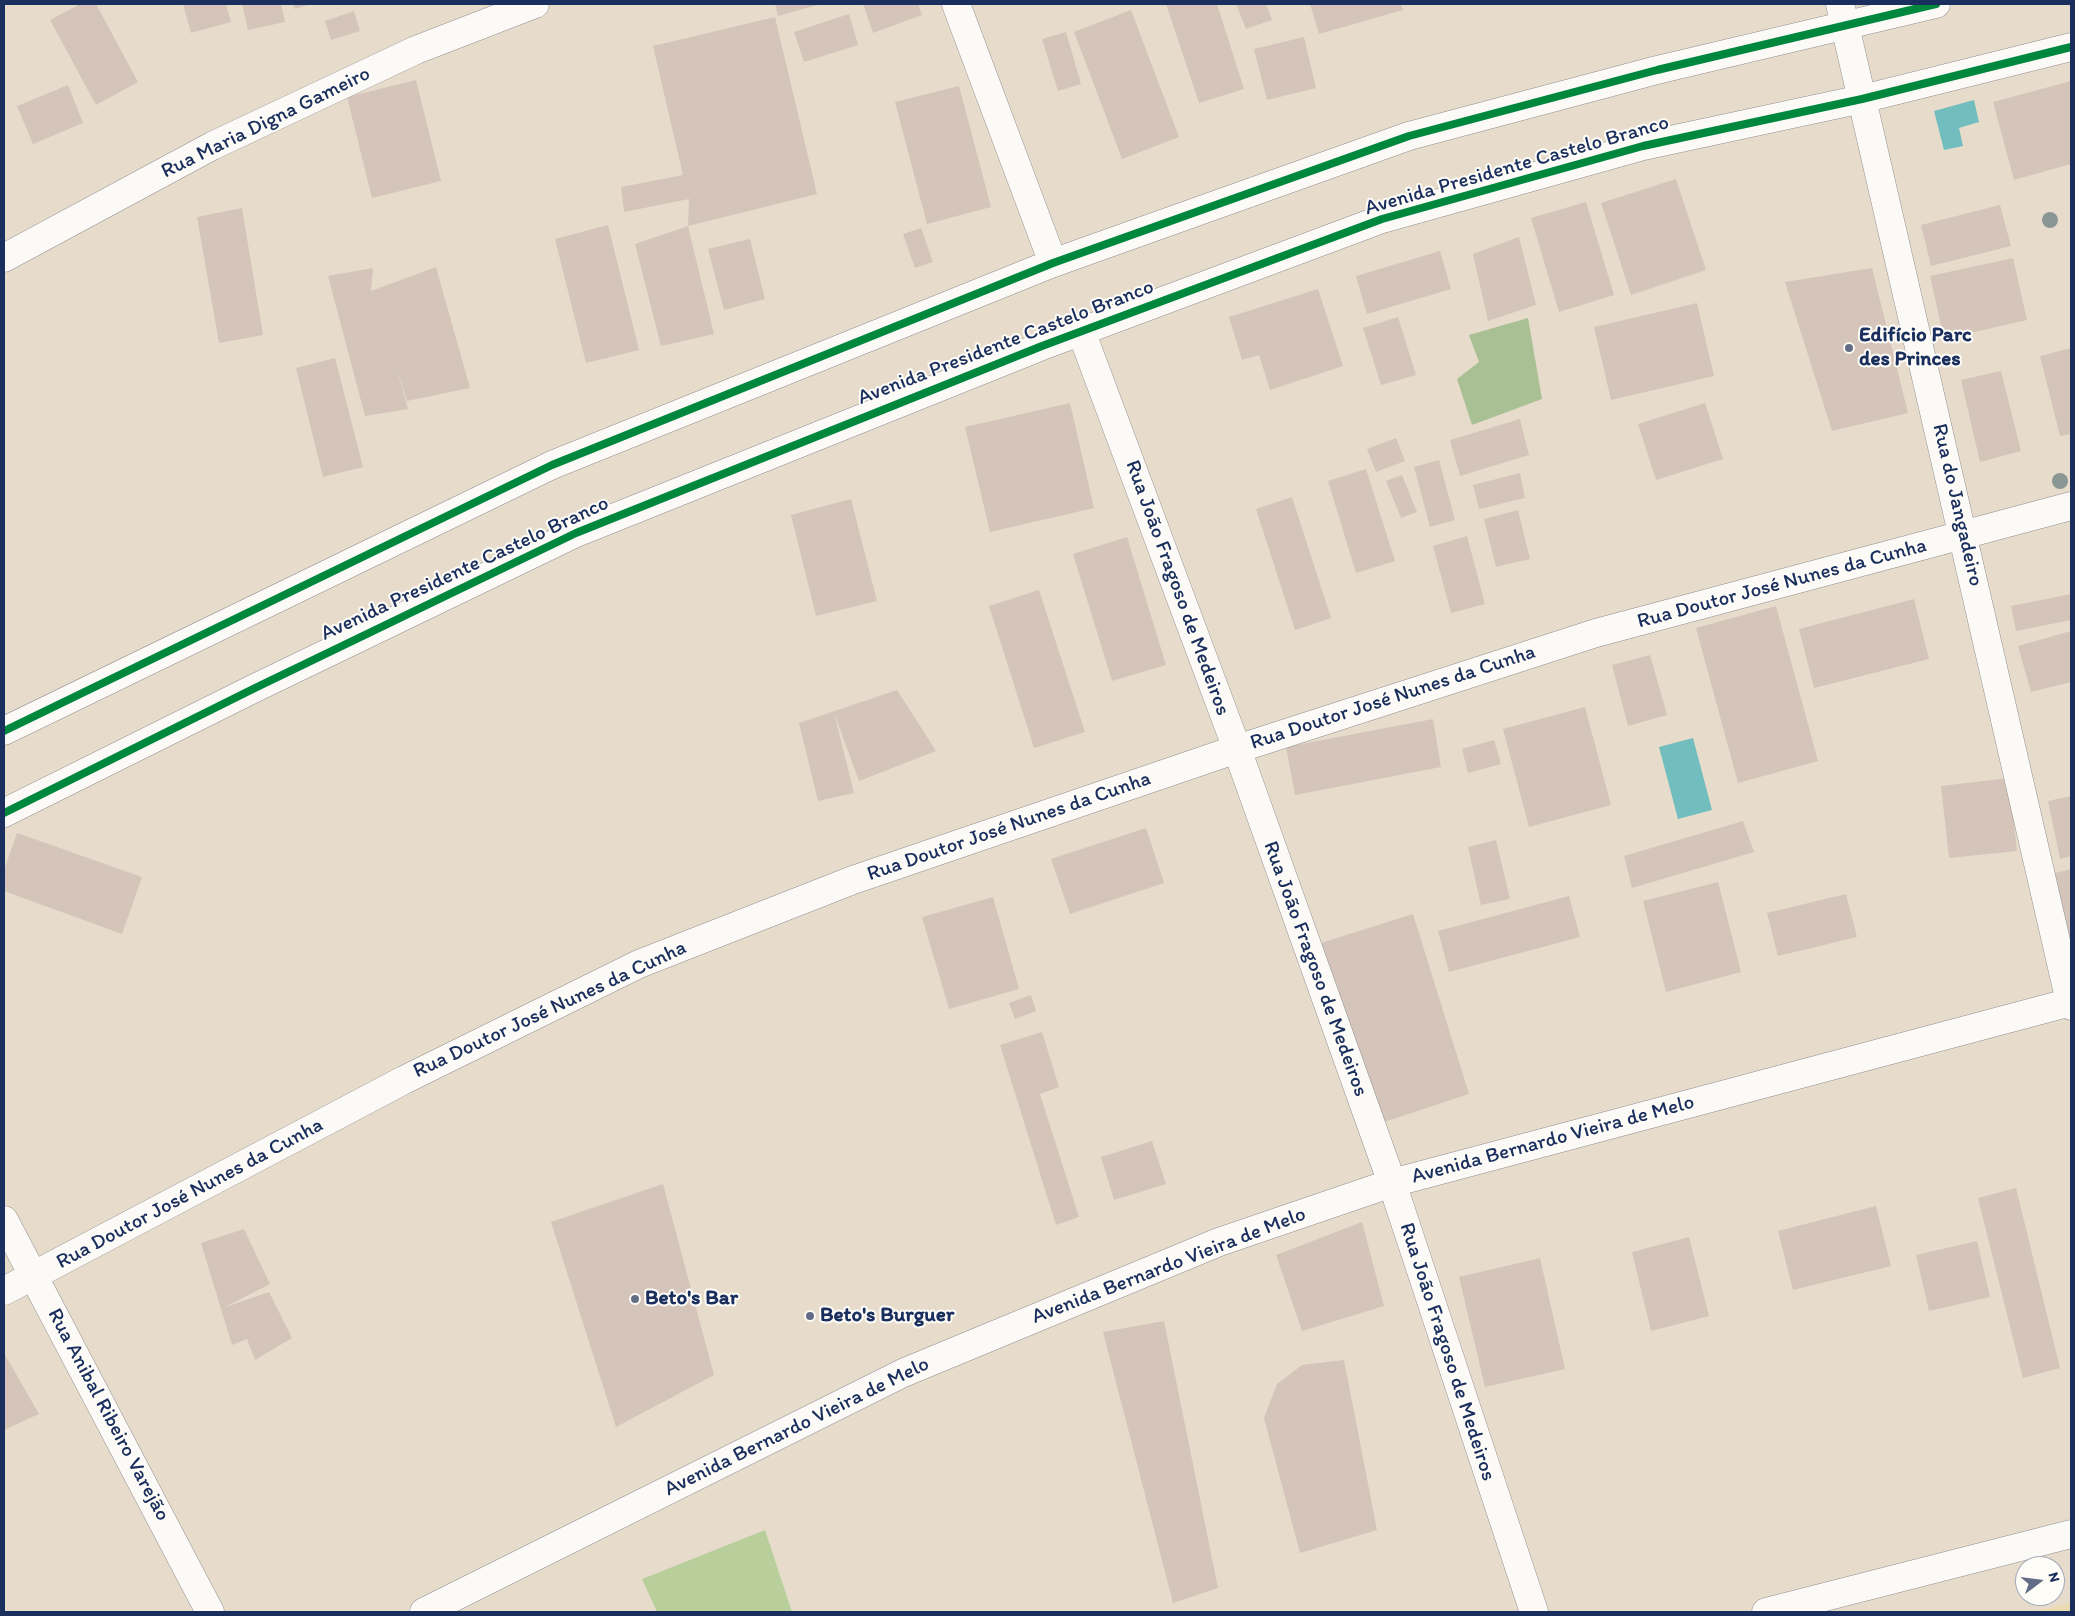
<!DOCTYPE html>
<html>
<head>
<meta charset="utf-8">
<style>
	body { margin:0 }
	#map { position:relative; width:2075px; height:1616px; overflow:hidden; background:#e7dccc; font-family:Itim,sans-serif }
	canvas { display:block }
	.frame { position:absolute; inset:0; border:5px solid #1b2f5e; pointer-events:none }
	.north { position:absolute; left:2015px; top:1556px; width:50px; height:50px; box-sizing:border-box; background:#fdfcf7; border:1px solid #a3aaba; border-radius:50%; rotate:75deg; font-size:14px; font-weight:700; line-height:20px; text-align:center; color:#1b2f5e }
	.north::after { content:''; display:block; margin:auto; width:18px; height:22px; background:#626c84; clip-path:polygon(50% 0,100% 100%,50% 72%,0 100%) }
</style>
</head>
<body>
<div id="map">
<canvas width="2075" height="1616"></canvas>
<div class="frame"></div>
<div class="north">N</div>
</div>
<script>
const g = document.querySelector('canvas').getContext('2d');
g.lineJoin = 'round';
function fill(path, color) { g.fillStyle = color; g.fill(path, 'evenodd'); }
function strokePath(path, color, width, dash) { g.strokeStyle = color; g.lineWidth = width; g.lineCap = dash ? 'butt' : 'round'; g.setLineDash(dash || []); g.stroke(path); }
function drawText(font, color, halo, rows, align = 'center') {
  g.font = font + ' Itim,sans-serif'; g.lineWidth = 4; g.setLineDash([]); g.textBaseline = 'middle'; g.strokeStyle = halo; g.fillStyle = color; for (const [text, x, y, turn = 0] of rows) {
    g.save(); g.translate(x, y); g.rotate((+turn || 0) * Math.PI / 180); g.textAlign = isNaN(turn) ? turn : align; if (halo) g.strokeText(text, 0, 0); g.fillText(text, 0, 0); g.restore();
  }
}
fill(new Path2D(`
	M765,1530L792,1612H657L642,1579Z`), '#b8cf9c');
fill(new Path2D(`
	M1528,318L1542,399L1472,425L1457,379L1479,362L1469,335Z`), '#a8c094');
fill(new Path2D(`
	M2071,1603V1612H2031Z`), '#ebdbb3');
fill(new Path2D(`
	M1974,100L1979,122L1959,128L1963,146L1944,150L1934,111Z
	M1693,738L1712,810L1678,819L1659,747Z`), '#72bebe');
fill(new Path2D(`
	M80,4H96L138,82L96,105L50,20Z
	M183,4H226L231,22L191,33Z
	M242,4H281L285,22L248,30Z
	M293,4H311L295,9Z
	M775,4H821L778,16Z
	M863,4H918L922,15L873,33Z
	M1166,4H1217L1244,89L1199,103Z
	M1236,4H1266L1272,20L1246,29Z
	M1310,4H1401L1403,10L1319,34Z
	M1131,10L1179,137L1122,159L1074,32Z
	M354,11L360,31L331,40L325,21Z
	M849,14L858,45L804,62L794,32Z
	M775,17L817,194L688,226L689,199L624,212L621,187L683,175L653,46Z
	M1066,32L1081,84L1058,91L1042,39Z
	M1304,37L1316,88L1267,100L1254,49Z
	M416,80L441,181L372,198L347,97Z
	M2071,81V164L2014,180L1993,102Z
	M68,85L83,123L33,144L17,106Z
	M959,86L991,207L927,224L895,102Z
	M1676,179L1706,270L1631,295L1601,203Z
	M1586,202L1614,295L1559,312L1531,218Z
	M2000,205L2011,246L1931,266L1921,225Z
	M242,208L263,335L219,343L197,217Z
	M608,225L639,350L586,363L555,239Z
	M688,226L714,334L661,346L635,244Z
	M921,228L933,262L915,268L903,234Z
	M1519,237L1536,305L1488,321L1473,254Z
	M750,239L765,299L724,310L708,249Z
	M1440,251L1451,289L1367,314L1356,276Z
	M2013,258L2027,320L1944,339L1930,276Z
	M436,267L470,388L407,401L396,366L408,409L365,416L328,276L373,268L371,291Z
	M1872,268L1908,413L1832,431L1785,282Z
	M1318,289L1343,366L1270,390L1259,355L1242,360L1229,317Z
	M1697,303L1714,376L1611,400L1594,327Z
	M1398,317L1416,375L1381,385L1363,328Z
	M2071,348V434L2060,436L2040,356Z
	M335,358L363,467L323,477L296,368Z
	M2001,371L2021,451L1980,462L1961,380Z
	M1070,403L1094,508L990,532L965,427Z
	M1705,403L1723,459L1656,480L1638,424Z
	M1520,419L1529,455L1460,476L1450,440Z
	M1396,438L1405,461L1376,472L1367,449Z
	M1439,460L1455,520L1430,527L1414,467Z
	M1366,469L1395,561L1356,573L1328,481Z
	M1520,473L1525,498L1479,509L1473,485Z
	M1402,475L1417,512L1401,518L1386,481Z
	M1292,497L1331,618L1295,630L1256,509Z
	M851,499L877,601L816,616L791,515Z
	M1518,510L1530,559L1496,567L1484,519Z
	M1467,536L1485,604L1451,613L1433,546Z
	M1127,537L1166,665L1112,681L1073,554Z
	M1039,590L1085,732L1034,748L989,606Z
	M2071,594V620L2016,631L2011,606Z
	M1914,599L1929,659L1814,688L1799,629Z
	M1776,606L1818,761L1738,783L1696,628Z
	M2071,631V682L2031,692L2018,646Z
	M1650,655L1667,715L1628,726L1612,665Z
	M897,690L936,751L859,781L834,713L854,793L818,801L799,723Z
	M1585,707L1611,805L1529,827L1503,729Z
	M1433,719L1441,767L1295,795L1286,747Z
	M1494,740L1501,764L1468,773L1462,749Z
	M2009,778L2017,851L1949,858L1941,786Z
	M2071,796V856L2060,859L2048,801Z
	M1743,821L1754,852L1632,888L1624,856Z
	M1146,828L1164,883L1070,914L1051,859Z
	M17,833L142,877L122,934L4,891V870Z
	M1496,840L1510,899L1481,905L1468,847Z
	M2071,869V948L2052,874Z
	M1718,882L1741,972L1666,992L1643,901Z
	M1846,894L1857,937L1778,956L1767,913Z
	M1569,896L1580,937L1449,972L1438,931Z
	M993,897L1019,989L949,1009L922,917Z
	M1413,914L1469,1094L1378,1124L1321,943Z
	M1031,995L1036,1011L1015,1019L1009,1003Z
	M1042,1032L1059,1087L1040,1094L1079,1217L1056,1225L1000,1045Z
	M1152,1141L1166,1184L1114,1200L1101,1157Z
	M663,1184L714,1375L616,1427L551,1222Z
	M2016,1188L2060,1368L2023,1378L1978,1198Z
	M1876,1206L1891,1266L1793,1290L1778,1231Z
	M1362,1222L1384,1306L1302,1331L1276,1255Z
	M244,1229L270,1284L223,1308L269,1292L292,1338L255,1360L247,1339L232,1345L201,1243Z
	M1689,1237L1709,1316L1651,1331L1632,1252Z
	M1977,1241L1990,1297L1929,1311L1916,1255Z
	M1540,1258L1565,1369L1485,1387L1459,1277Z
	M1164,1321L1218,1588L1173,1603L1103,1332Z
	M4,1353L39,1414L4,1430Z
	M1344,1360L1377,1530L1300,1553L1264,1418L1277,1384L1302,1365Z`), '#d4c4ba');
const minor = new Path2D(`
	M956,4L1053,263
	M1840,4L2071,1006
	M4,258L212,146L416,50L535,4
	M1081,331L1237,749L1392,1183L1534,1612
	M4,1220L210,1612
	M4,1291L404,1080L639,964L853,880L1237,749L1596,633L2071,506
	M1766,1612L2071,1534`);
const major = new Path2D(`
	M4,731L552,465L1053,263L1409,136L1657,70L1936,4
	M4,813L255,688L576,533L1042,346L1382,219L1643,146L1862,99L2071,47
	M424,1612L903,1373L1219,1242L1392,1183L2071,1002`);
strokePath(minor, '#918f8f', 29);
strokePath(major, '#918f8f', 29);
strokePath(minor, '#fbfaf7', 28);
strokePath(major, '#fbfaf7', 28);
strokePath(new Path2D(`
	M4,731L552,465L1053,263L1409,136L1657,70L1936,4
	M4,813L255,688L576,533L1042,346L1382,219L1643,146L1862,99L2071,47`), '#00873e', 8);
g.fillStyle = '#8a9693';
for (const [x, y] of [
	[2050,220],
	[2060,481]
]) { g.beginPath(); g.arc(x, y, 8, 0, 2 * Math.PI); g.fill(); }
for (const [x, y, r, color] of [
	[1849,348,5,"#626c84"],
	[635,1299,5,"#626c84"],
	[810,1316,5,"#626c84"]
]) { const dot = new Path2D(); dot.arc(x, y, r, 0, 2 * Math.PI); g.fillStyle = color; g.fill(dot); strokePath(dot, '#fdfcf7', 2); }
drawText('21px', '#1b2f5e', '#fdfcf7', [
	["Rua Maria Digna Gameiro",266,123,-26],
	["Avenida Presidente Castelo Branco",1517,166,-16],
	["Avenida Presidente Castelo Branco",1006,343,-21],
	["Rua do Jangadeiro",1957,505,77],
	["Avenida Presidente Castelo Branco",465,569,-25],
	["Rua Doutor José Nunes da Cunha",1782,584,-15],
	["Rua João Fragoso de Medeiros",1177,588,70],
	["Rua Doutor José Nunes da Cunha",1393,698,-18],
	["Rua Doutor José Nunes da Cunha",1009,827,-19],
	["Rua João Fragoso de Medeiros",1315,969,70],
	["Rua Doutor José Nunes da Cunha",550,1010,-25],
	["Avenida Bernardo Vieira de Melo",1553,1140,-15],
	["Rua Doutor José Nunes da Cunha",190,1194,-28],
	["Avenida Bernardo Vieira de Melo",1169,1266,-21],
	["Rua João Fragoso de Medeiros",1447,1352,72],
	["Rua Anibal Ribeiro Varejão",108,1415,62],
	["Avenida Bernardo Vieira de Melo",797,1427,-26]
]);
drawText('bold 21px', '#1b2f5e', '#fdfcf7', [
	["Edifício Parc",1859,336],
	["des Princes",1859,360],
	["Beto's Bar",645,1299],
	["Beto's Burguer",820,1316]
], 'left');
</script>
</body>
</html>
